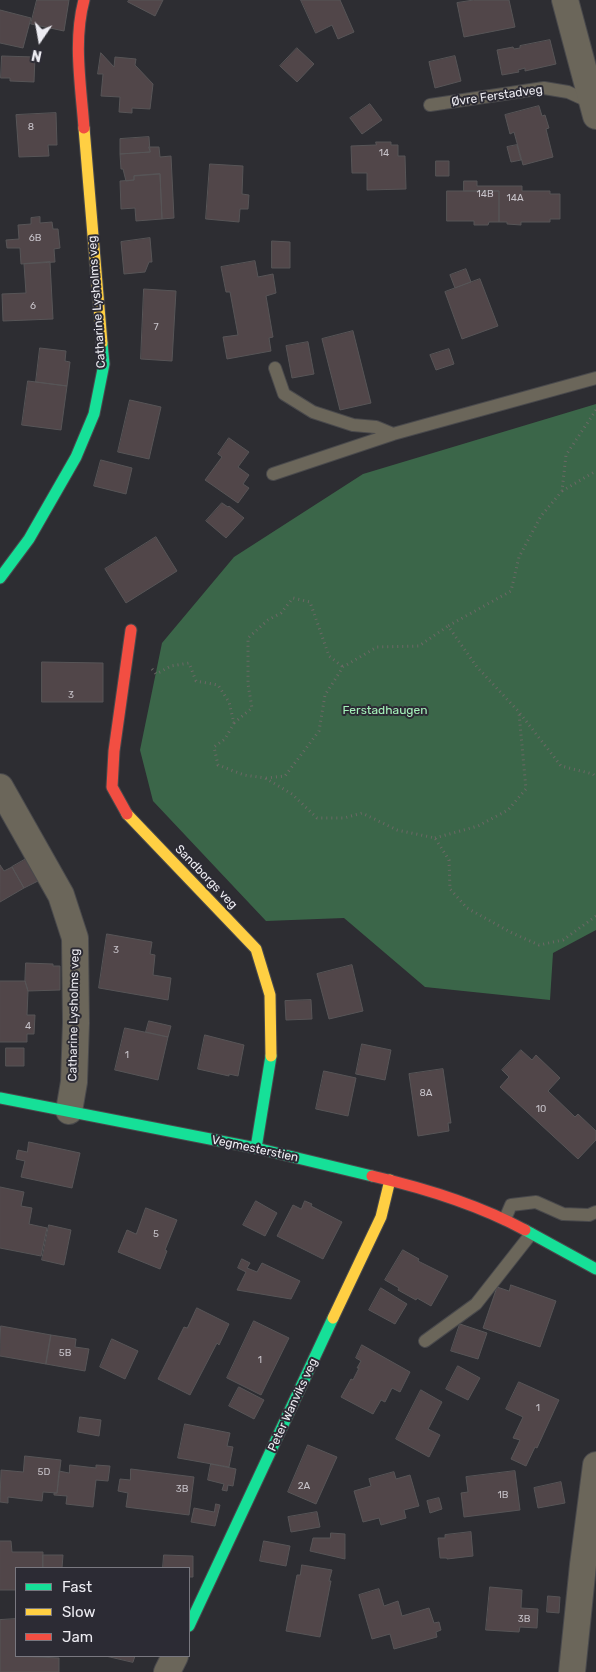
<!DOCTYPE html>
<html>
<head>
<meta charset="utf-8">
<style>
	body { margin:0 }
	#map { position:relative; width:596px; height:1672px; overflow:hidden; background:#2d2d32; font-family:Rubik,sans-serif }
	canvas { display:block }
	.legend { position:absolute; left:15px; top:1567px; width:175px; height:90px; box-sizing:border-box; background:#2c2b34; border:1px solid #797880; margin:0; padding:6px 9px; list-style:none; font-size:15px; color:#edecf2 }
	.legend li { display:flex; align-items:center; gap:10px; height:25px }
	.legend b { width:25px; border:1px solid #797880 }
	.north { position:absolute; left:15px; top:15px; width:50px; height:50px; -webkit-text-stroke:4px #2c2b34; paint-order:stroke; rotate:192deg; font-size:14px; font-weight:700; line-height:20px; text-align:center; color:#edecf2 }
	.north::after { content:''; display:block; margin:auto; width:18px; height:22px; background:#edecf2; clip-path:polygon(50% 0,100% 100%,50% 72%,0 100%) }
</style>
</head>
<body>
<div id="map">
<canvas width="596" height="1672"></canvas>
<ul class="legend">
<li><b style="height:6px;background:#16e098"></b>Fast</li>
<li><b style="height:6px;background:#ffcf43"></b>Slow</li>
<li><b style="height:6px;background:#f24e42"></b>Jam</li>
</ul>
<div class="north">N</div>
</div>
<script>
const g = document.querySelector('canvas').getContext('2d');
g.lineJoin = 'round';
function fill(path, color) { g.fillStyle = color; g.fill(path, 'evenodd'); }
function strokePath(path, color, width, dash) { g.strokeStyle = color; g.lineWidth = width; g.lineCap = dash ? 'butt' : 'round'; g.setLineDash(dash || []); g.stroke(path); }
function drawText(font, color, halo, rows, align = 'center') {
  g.font = font + ' Rubik,sans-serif'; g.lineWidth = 4; g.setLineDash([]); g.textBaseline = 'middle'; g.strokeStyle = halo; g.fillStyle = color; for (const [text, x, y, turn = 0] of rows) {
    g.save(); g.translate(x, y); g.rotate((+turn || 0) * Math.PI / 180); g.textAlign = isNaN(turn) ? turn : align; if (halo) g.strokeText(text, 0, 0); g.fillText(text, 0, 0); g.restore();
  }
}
fill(new Path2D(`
	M596,404V930L553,953L550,1000L425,987L344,918L266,921L153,801L140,750L162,643L234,557L363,474Z`), '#3b6649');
const building = new Path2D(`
	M37,0H69L64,31L31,24Z
	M129,0H163L155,16L128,2Z
	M301,0H340L354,32L338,39L332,25L316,33Z
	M474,0H509L515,27L464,37L457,3Z
	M0,10L31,18L23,48L0,43Z
	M550,40L556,64L525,71V68L518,70L519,72L502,75L497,50L513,47L514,49L520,48V46Z
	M297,48L314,64L297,82L280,66Z
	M101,53L114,67L115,57L136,59L135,65L153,84L150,109L132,108V113L119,112L120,97L101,96L103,74H98Z
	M2,56L35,57L34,82L10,81V78H1Z
	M455,56L461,81L435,88L429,62Z
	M370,104L382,120L362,134L350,118Z
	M539,106L542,116L545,115L549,128L546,129L553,157L523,165L514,132L510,134L505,115Z
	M56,113L57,145H48L49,156L19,157L16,115Z
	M149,137L150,152L120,154V139Z
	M376,142H391V145H398V156H405L406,189L367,190V173H352L351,146L376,145Z
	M517,145L521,160L511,162L507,147Z
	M149,147H159L160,157L171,156L174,218L162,219L160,174L134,176V180L126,181L123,169H121L120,154L150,152Z
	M436,161H449V176H436Z
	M210,164L243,166L242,194L249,195L248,209H240L239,222L206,219Z
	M160,174L162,219L136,221L135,208L121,209L120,181L134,180V176Z
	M464,181H477V186H522V191H550V194H560V219H550V222H521V225L507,224V222H499V191H464Z
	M447,191H499V222H489L488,225H474V221H447Z
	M40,217V223L52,222L53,229H58L60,248L54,249L55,262L21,264L20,248H7L6,240L19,239L18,225L31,224V218Z
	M150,238L152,262H149L145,272L124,274L121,242Z
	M272,241L290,242V268H272Z
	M255,261L258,277L273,274L276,293L266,296L273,337L269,338L271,351L227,359L223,337L238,335L230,292H226L221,267Z
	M50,262L53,319L3,321L2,294L26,293L24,264Z
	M466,269L471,282L455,288L450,275Z
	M480,279L498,326L462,339L445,292Z
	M144,289L176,291L172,361L141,359Z
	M353,331L371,403L340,410L322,339Z
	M308,342L314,374L292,378L286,346Z
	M40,348L66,351L65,361L70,362L67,386L36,382Z
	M449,349L454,364L436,370L430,355Z
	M28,381L67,386L61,430L22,425Z
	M130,400L161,407L149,459L118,452Z
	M229,438L249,452L238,467L249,475L243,484L249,488L238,503L205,480L222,457L218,454Z
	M101,460L132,468L126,494L94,486Z
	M222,503L228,507L229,506L244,518L226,538L206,521Z
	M156,537L177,571L126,603L105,569Z
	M42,662L103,663V702H42Z
	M26,859L38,881L24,888L12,867Z
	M0,865L4,871L12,867L24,888L0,902Z
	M107,934L152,942L150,954L155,955L153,975L171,978L168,1000L99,988Z
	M26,963L53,964V966H60V990L28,991L25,981Z
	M352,965L363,1011L329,1019L317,974Z
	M0,981H25L28,991L27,1015H35L34,1034H27V1042H0Z
	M311,1000L312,1019L286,1020L285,1001Z
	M149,1021L171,1026L168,1037L146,1032Z
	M125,1028L168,1037L158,1080L115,1070Z
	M205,1035L244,1045L238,1076L229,1074V1076L198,1069Z
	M362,1044L391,1050L385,1080L356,1074Z
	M6,1048H24V1066H6Z
	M521,1050L532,1060L536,1055L560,1078L548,1091L575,1117L578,1114L596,1131V1140L578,1159L500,1087L509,1077L502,1070Z
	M443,1069L451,1123H448L449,1131L418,1136L409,1074Z
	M324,1071L356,1078L348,1116L316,1109Z
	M29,1142L80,1153L72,1188L21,1177L25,1161L16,1159L18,1150L27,1152Z
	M0,1187L24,1192L21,1206L32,1208L29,1224L47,1228L41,1256L0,1248Z
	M256,1201L277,1213L265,1236L243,1225Z
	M305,1201L312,1204L311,1206L342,1222L323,1259L277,1236L293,1205L301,1209Z
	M146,1208L177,1220L165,1250L167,1251L160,1269L118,1252L127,1230L136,1234Z
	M49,1225L71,1230L64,1265L42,1260Z
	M403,1250L419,1259L418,1261L448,1276L431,1306L417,1298L416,1300L398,1290L399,1288L385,1280Z
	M242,1259L250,1263L247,1268L257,1272L262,1263L300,1281L291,1299L237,1290L246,1272L238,1268Z
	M511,1285L556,1301L540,1347L483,1328L497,1287L509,1291Z
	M381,1288L407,1304L395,1324L369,1310Z
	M197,1308L229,1324L219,1345L217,1343L190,1395L158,1379L184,1327L187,1328Z
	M254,1321L289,1338L261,1395L227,1378Z
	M460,1324L487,1333L478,1359L451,1351Z
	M1,1326L51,1335L46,1364L0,1356Z
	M51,1335L76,1339L75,1347L89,1349L85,1371L46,1364Z
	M112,1339L138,1351L125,1379L100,1367Z
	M362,1345L410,1372L400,1392L392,1388L385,1402L381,1400L373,1414L341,1397L351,1379L353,1380L359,1368H357L361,1361L356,1358Z
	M458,1366L480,1378L468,1400L446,1389Z
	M519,1382L559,1400L537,1448L535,1447L526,1466L511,1459L520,1440L513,1438L523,1417L506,1409Z
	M239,1387L264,1400L254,1419L229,1406Z
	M421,1390L442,1402L428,1429L440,1435L429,1457L396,1439Z
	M80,1417L101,1420L99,1436L78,1432Z
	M185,1424L230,1433L227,1446L233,1447L229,1467L178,1458Z
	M308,1445L337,1457L316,1504L288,1492Z
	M25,1456L61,1460L57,1493L43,1492L42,1501L8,1497V1503L0,1502L1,1470L23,1472Z
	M211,1464L236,1469L233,1486L228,1485L227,1491L222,1490L224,1484L208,1480Z
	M70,1465L96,1468V1465L110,1466L108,1481L96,1480L93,1507L66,1504L67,1496L54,1495V1493H57L59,1471L69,1473Z
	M131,1469L194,1477L189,1515L126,1507L128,1493L118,1491L120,1479L130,1480Z
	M515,1471L520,1510L464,1517L461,1493L468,1492L466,1477Z
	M394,1472L396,1479L410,1475L419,1506L404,1510L406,1518L381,1525L379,1518L363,1522L354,1491L371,1486L369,1479Z
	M561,1482L565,1503L538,1508L534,1488Z
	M439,1498L442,1509L430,1513L427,1501Z
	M216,1504L220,1505L215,1526L191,1522L194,1508L214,1512Z
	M317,1512L320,1527L291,1532L288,1517Z
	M471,1532L473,1556L447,1559V1558H440L438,1538H445V1535Z
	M331,1533L345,1534V1559L310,1551L313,1538H330Z
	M0,1541H11L12,1552H43V1568H16V1590H0Z
	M264,1541L290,1546L286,1566L260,1561Z
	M43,1555H63L62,1568H43Z
	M164,1555L193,1556V1577H189V1568H163Z
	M302,1565L332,1570L329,1581H331L320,1637L286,1631L297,1575H300Z
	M490,1587L522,1590L521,1608L538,1609L537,1628L520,1627L519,1632L486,1630Z
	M379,1589L384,1606L398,1601L402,1616L429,1608L434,1623L439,1622L441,1630L436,1632L437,1637L394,1649L390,1634L372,1639L359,1595Z
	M548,1596L560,1597L559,1613L547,1612Z
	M16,1619V1656L59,1658V1672H0V1620Z
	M106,1656H135L133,1662Z`);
fill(building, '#514649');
strokePath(building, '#575557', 1);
const lane = new Path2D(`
	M430,105L544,88L568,92L592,103
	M275,368L284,394L313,412L353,425L376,427L393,434
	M273,474L393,434L596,378
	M505,1219L511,1205L536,1202L563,1214L589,1215L596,1212
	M425,1341L476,1304L531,1234`);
const street = new Path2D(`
	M565,0L596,116
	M0,787L61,895L75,938L76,1023L74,1082L69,1111
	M167,1672L175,1656
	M572,1672L583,1565L596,1465`);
const fast = new Path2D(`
	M0,578L29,539L76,457L94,414L104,364L102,343
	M0,1098L256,1148L372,1176
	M256,1148L271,1056
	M525,1230L596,1269
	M189,1626L333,1318`);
const slow = new Path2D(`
	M84,128L102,343
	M127,814L256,949L270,995L271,1056
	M333,1318L381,1217L390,1180`);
const jam = new Path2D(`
	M84,0C73,41 81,86 84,128
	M127,814L112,787L114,751L131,630
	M372,1176C424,1188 477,1204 525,1230`);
strokePath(lane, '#49494c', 14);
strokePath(street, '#49494c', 28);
strokePath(fast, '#49494c', 13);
strokePath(slow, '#49494c', 13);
strokePath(jam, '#49494c', 13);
strokePath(new Path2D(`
	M596,410L566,455L562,491L541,516L519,557L511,591L448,626L477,667L519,712L561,766L593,774L596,777
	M562,491L596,471
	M152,669L156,674L171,666L189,663L196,681L218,685L229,702L234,723L225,739L214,747L218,765L244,775L265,778L292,794L317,818H344L362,813L397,830L435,838L449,860L450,889L467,908L512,933L539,945L563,940L596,916
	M234,723L252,708L248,684V638L268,620L281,613L293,598L310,602L329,656L343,667
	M266,778L285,776L319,731L325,695L343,667L377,647L419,646L448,626
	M435,838L478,826L508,810L526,789L519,713`), '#6b6865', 3, [1, 4]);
strokePath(lane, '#6b665a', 12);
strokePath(street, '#6b665a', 26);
strokePath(fast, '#16e098', 11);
strokePath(slow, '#ffcf43', 11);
strokePath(jam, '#f24e42', 11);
drawText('10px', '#c6c2c8', null, [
	["8",31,127],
	["14",384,153],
	["14B",485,194],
	["14A",515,198],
	["6B",35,238],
	["6",33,306],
	["7",156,327],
	["3",71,695],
	["3",116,950],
	["4",28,1026],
	["1",127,1055],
	["8A",426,1093],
	["10",541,1109],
	["5",156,1234],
	["5B",65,1353],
	["1",260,1360],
	["1",538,1408],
	["5D",44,1472],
	["2A",304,1486],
	["3B",182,1489],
	["1B",503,1495],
	["3B",524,1619]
]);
drawText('12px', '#edecf2', '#2c2b34', [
	["Øvre Ferstadveg",497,96,-8],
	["Catharine Lysholms veg",97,302,-94],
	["Sandborgs veg",206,877,46],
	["Catharine Lysholms veg",74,1015,-89],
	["Vegmesterstien",255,1149,12],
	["Peter Wanviks veg",293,1405,-65]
]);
drawText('12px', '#a5f1ba', '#2c2b34', [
	["Ferstadhaugen",385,711]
]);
</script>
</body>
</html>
